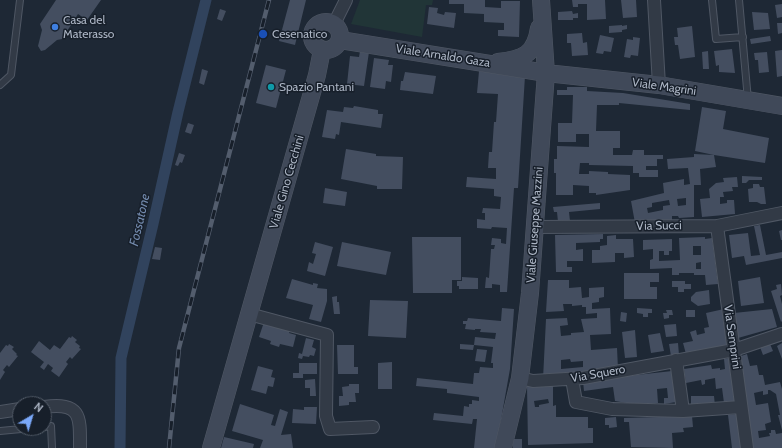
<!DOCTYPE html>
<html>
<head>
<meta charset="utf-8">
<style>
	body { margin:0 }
	#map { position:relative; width:782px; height:448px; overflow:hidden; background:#1e2835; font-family:Cabin,sans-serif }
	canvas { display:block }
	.north { position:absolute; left:12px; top:396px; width:40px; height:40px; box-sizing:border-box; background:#171f2a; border:1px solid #525b67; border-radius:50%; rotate:38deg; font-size:11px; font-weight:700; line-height:16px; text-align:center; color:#abb4c3 }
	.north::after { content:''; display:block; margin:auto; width:14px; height:18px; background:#7aa8f9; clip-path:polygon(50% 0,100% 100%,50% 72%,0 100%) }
</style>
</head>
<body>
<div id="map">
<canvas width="782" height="448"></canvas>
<div class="north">N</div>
</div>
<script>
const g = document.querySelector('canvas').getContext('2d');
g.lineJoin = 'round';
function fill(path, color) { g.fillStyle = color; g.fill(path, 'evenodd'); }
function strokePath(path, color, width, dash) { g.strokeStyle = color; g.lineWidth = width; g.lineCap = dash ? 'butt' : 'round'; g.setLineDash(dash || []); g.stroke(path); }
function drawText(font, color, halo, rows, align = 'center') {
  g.font = font + ' Cabin,sans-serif'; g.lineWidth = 3; g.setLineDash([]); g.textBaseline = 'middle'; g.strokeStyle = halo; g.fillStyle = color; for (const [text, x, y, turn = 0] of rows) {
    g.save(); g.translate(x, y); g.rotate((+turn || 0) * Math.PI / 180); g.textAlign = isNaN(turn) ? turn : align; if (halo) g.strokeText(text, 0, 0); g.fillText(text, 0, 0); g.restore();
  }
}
fill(new Path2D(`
	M360,0H433L432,5H426L422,37L351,24Z`), '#213537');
strokePath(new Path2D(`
	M120,448L121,358L153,224L178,112L206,0`), '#31435d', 11);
fill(new Path2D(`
	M56,0H101L87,20L78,14L62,39L57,40L45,50L41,51L38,46L42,30L40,24Z
	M290,0H306L295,45L279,41Z
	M449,0H485V7L501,8V1H520L519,37L498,36V30H504V23L484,22V14L464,13V4H449Z
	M572,0H605L606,19L587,20V4H578V7H573Z
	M621,0H636L637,17L623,18Z
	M782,4V17L777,18L775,5Z
	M429,7L438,8L437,13L444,15L445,12L456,13L454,28L427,24Z
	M220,9L226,11L222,21L217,19Z
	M572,11L573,14L578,13V18H573V20H558V12Z
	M752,12L768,13L770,29L754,30Z
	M777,23H782V33L778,34Z
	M622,25V26L627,25V29L622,30V32L609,33V26Z
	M692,26L695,57L680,59L678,45H675L674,37H678L677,28Z
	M582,33L583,43L587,42L588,55L572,56L571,43H567V34Z
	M600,35L614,38L611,52L604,51L603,54L596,53Z
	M770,36L771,41L751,44L750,39Z
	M633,37L640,38L638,56L631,55L630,58L624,57L627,39L633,40Z
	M732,49L735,73L719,72V65L716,66L714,51Z
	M782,50V76L777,77L775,51Z
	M360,51L369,52L364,86L347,84L350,56L359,57Z
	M708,51L709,69H703L702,52Z
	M767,52L769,72L759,73L758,60H755L754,53Z
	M374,58L389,60L388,65H393L391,82L386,81L385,89L370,87Z
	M266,65L286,70L276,108L256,103Z
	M202,69L208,71L204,85L199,83Z
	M479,71L525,76L518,188H514L507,292H500V285L492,284V288H485L486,277L489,278L491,249H494L495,245H491L492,238L501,239V243L506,244L507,228L492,227L491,229L477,228V219L485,220V213H482L483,208L500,209L501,197L494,196V189L466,187L467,177L496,179V168H488L489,152H492L494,122H496L498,94L477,93Z
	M405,72L436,76L433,94L400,90L401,81H403Z
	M567,87H587V91L623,93L690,104V110L619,103V105H597L596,131H620V148H613V155H632L633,150H644V155H663V159H657V166H646V170H658V177H639V173H633V166L589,165V163H580L579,174H589V171L608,172V174L630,175V190L596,195V193H589V186L573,185V195H556V173H554V159H557V146L589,147V134H576V142H558V123H572L573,95H557V90H567Z
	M354,106L378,110V114H383L381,128L341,122L339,135L336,134L335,139L322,137L327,110L343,112L344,107L353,108Z
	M702,107L726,111L723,129L769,138L765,163L714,155L716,167L700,169L701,185H694V217L679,218L678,216H672V220L635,223L631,201L664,193L663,183L684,179V185L690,184L688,168L668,169L667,159L694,157V154L714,155L695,151ZM686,198V205L678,206L677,199ZM669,200L670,205L663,206V210L648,213L647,208L652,207V203Z
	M188,123L194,125L191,134L185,132Z
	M346,149L376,154V156L403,157L402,189H377V186L341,179Z
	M179,153L185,155L182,163L180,162L178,166L175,165Z
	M742,176L762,177V180H749L746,183H742Z
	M737,177L738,187H732L733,191L723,192L724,197H720V204L727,203V200H734L735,214L702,217L700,199L710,198L709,189L716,183L724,182L723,178Z
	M753,184H759L760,187H764L766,204H761L757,202H749L748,189L753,188Z
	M325,188L347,192L345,206L323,203Z
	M600,203V209L569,212L570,221L558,222L557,212H554L553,207Z
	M760,225L766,255L782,252V258L746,265L744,256L732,258L729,235L748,233L751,256L760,255L754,226Z
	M782,230V240H781L779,231Z
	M603,234V239H600V242L576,243V250L583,249V261H567V267H572V272H556L555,235Z
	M616,235V239H633L634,257L624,258V253H615V262L592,263V250H600V246L607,245V236Z
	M412,237H461V280H452V293H413Z
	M705,237V239L712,238L718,284L706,285L705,275H694V273H679V275H672V268L650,269V260L653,259V249L643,250V240L672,239V251H669V255H664V251H659V261L680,260L679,238ZM693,246H701V255H693ZM701,262V269H696V263Z
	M315,242L333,247L325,276L307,271L309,262L313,264L316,254L312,253Z
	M342,242L391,252L386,275L337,266Z
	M155,247L162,248L160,260L152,259Z
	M624,273H659V282H650V287H657V299H624Z
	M462,277L478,278V289H459V286H457V281H462Z
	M760,277L764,303L741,306L738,281Z
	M292,279L313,285V283L318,284L317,288L327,289V301L321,322L309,319L313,305L286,298Z
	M548,280H569V288L581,287L582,298L589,297V288L604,287V297L599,298V302L592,303V309L610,308L611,334L590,335L591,350L617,348L618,369L543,379L546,319L567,318L568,325L560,326L561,336L571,335V333L584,332L581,319L597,318V313L586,314V307H582V305L572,306V304H563L564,311L546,312ZM570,359L571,362L583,361V367L561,369V360Z
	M672,281H685V284H691V289H684V292H678V287H672Z
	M781,284L782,295L780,296L782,304V321L781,322L771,291L777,289L776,285Z
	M709,290L710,304L698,306L691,301V297L696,292Z
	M337,296V302H339L340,314H334L332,297Z
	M370,300L408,301L406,338L368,336Z
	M502,308L514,309L510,369L496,448H474L477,419H473L472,424L433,420L434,413L463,416L464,406L469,407V404H472V400L479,401V397L447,393V389L416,386L417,378L473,384L474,373H479L480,367L493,368V363H491L493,347L474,345L473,350L460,349V344L474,345L475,337L495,339L496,333L480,332L481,329H475V330L465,329L466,324H463V321H467L468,318L501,321Z
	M637,308L652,309V313H648V317H643V314L637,313Z
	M724,309L727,345L686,354L683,343L693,341L690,332L696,330L697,335L705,333L704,328L709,327L706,313Z
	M772,309L777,327L738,338L734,313Z
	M666,310H672L673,315H669V318L664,319L663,313H667Z
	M686,310H695V317H686Z
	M621,312L627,313L626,322L620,321Z
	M264,322L291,328L289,333L296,335L293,347L280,344L279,347L270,344L271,341L259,337Z
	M676,324L677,336L666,337L664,325Z
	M635,330L637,357L625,358L622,332Z
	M660,333L664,351L651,353L648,335Z
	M72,336L77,340L75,342L80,346L79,348L81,349L72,359L70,357L66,362L68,364L59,377L51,371L53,368L48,364L44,370L40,367L44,362L31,352L39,341L50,350L54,345L60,349L69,337L71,338Z
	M306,338L314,340L312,347L316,349L314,356L310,355L309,357L303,356L302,359L298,358L299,353L302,354Z
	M678,343L679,355L671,356L669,344Z
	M782,343V359L777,346Z
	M9,344L14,347L12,349L17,354L16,355L18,356L9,367L7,365L3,370L5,372L0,380V353L6,345L8,346Z
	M770,344L773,351L763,355L760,347Z
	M337,345H354V367H358V374H338Z
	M477,349L487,350L485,362L475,361Z
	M747,354L750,366L757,365L759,375H763L765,385L780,382L782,389V430L778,415H780L776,394L770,390H768V394L763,395V391L754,393L756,405L768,403L771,422L765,424L766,430L758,431L759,438L770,436L769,433H771V430H775L776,434L782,433V448H751L741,356Z
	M730,358L737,402L724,403L722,388L716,389L715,378L705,380V384L702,385L701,380L686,383L684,369L711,365L712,369L720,368V370L725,369L724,359Z
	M392,362V389H378V363Z
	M299,363H317V374H303V378H293V373H299Z
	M258,366L273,370L271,377L275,378L273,387L268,386L266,394L251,390Z
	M672,371L676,402L664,404V398H668L667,388L657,389L658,403L638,405L615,401L613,387L584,391L583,381Z
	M315,379L316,396H310V388H305V380Z
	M349,384H359V393H355L356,402H349V405L339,406V396H343L342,387L349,386Z
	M527,385H553V406L556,405V417H588V428H593V443L528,445ZM548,399L549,403L539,405V407H535L534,401Z
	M691,396H714L715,406L691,407Z
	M240,404L274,415L271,425L275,426L280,409L288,412L281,435L291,434L293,448H260L263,440L232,431Z
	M304,407H317L316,424L292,423L293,409L304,410Z
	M737,414L742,448H732L728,415Z
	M692,416L693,427L683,428L684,432L672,433L673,448L631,447L629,422H624V418Z
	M616,417L617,427L609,428V425H605V418Z
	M224,437L254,444L253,448H221Z
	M513,439H522V448H513Z`), '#444e60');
const lane = new Path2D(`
	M712,0L716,39L743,37
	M739,0L748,100
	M0,85L11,75L20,0
	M44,427L51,426L52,448
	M0,431L32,428`);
const street = new Path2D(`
	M654,0L659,85
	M334,24L346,0
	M717,226L747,448
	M534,227L717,226L782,213
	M249,314L327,335L326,416L330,429L373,427
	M676,360L683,411
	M520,378L533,381L583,378L734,350L782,334
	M572,379L576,402L612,409L683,411L741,407
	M44,407C82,402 80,417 80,448
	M0,412L20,409`);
const secondary = new Path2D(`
	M312 36a14 14 0 1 1 28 0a14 14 0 1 1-28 0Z
	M340,40L546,73L659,85L782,106
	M498,62C523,59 535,55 539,28
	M211,448L317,75L322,50
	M503,448L520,378L530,293L546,73L541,0`);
strokePath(lane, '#4f5764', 8);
strokePath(street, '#4f5764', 14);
strokePath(secondary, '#4f5764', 18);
strokePath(lane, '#323a46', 6);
strokePath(street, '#323a46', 12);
strokePath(secondary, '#404959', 17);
const rail = new Path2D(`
	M169,448L179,348L269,0`);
strokePath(rail, '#535d6d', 4.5);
strokePath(rail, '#171f2a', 3, [9]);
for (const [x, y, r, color] of [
	[55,27,4,"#3f7fe0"],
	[263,34,5,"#1a4fb4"],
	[271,87,4,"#0f9aa8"]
]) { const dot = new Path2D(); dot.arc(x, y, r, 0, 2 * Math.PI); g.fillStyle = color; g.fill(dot); strokePath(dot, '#171f2a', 1.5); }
drawText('12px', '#abb4c3', '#171f2a', [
	["Casa del",63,20],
	["Materasso",63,34],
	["Cesenatico",272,34],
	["Spazio Pantani",279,87]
], 'left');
drawText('12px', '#abb4c3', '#171f2a', [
	["Viale Arnaldo Gaza",443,56,9],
	["Viale Magrini",664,87,8],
	["Viale Gino Cecchini",287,182,-74],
	["Viale Giuseppe Mazzini",535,225,-86],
	["Via Succi",659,226,-1],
	["Via Semprini",732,337,82],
	["Via Squero",598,374,-10]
]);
drawText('italic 13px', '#738aad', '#171f2a', [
	["Fossatone",140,220,-77]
]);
</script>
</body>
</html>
